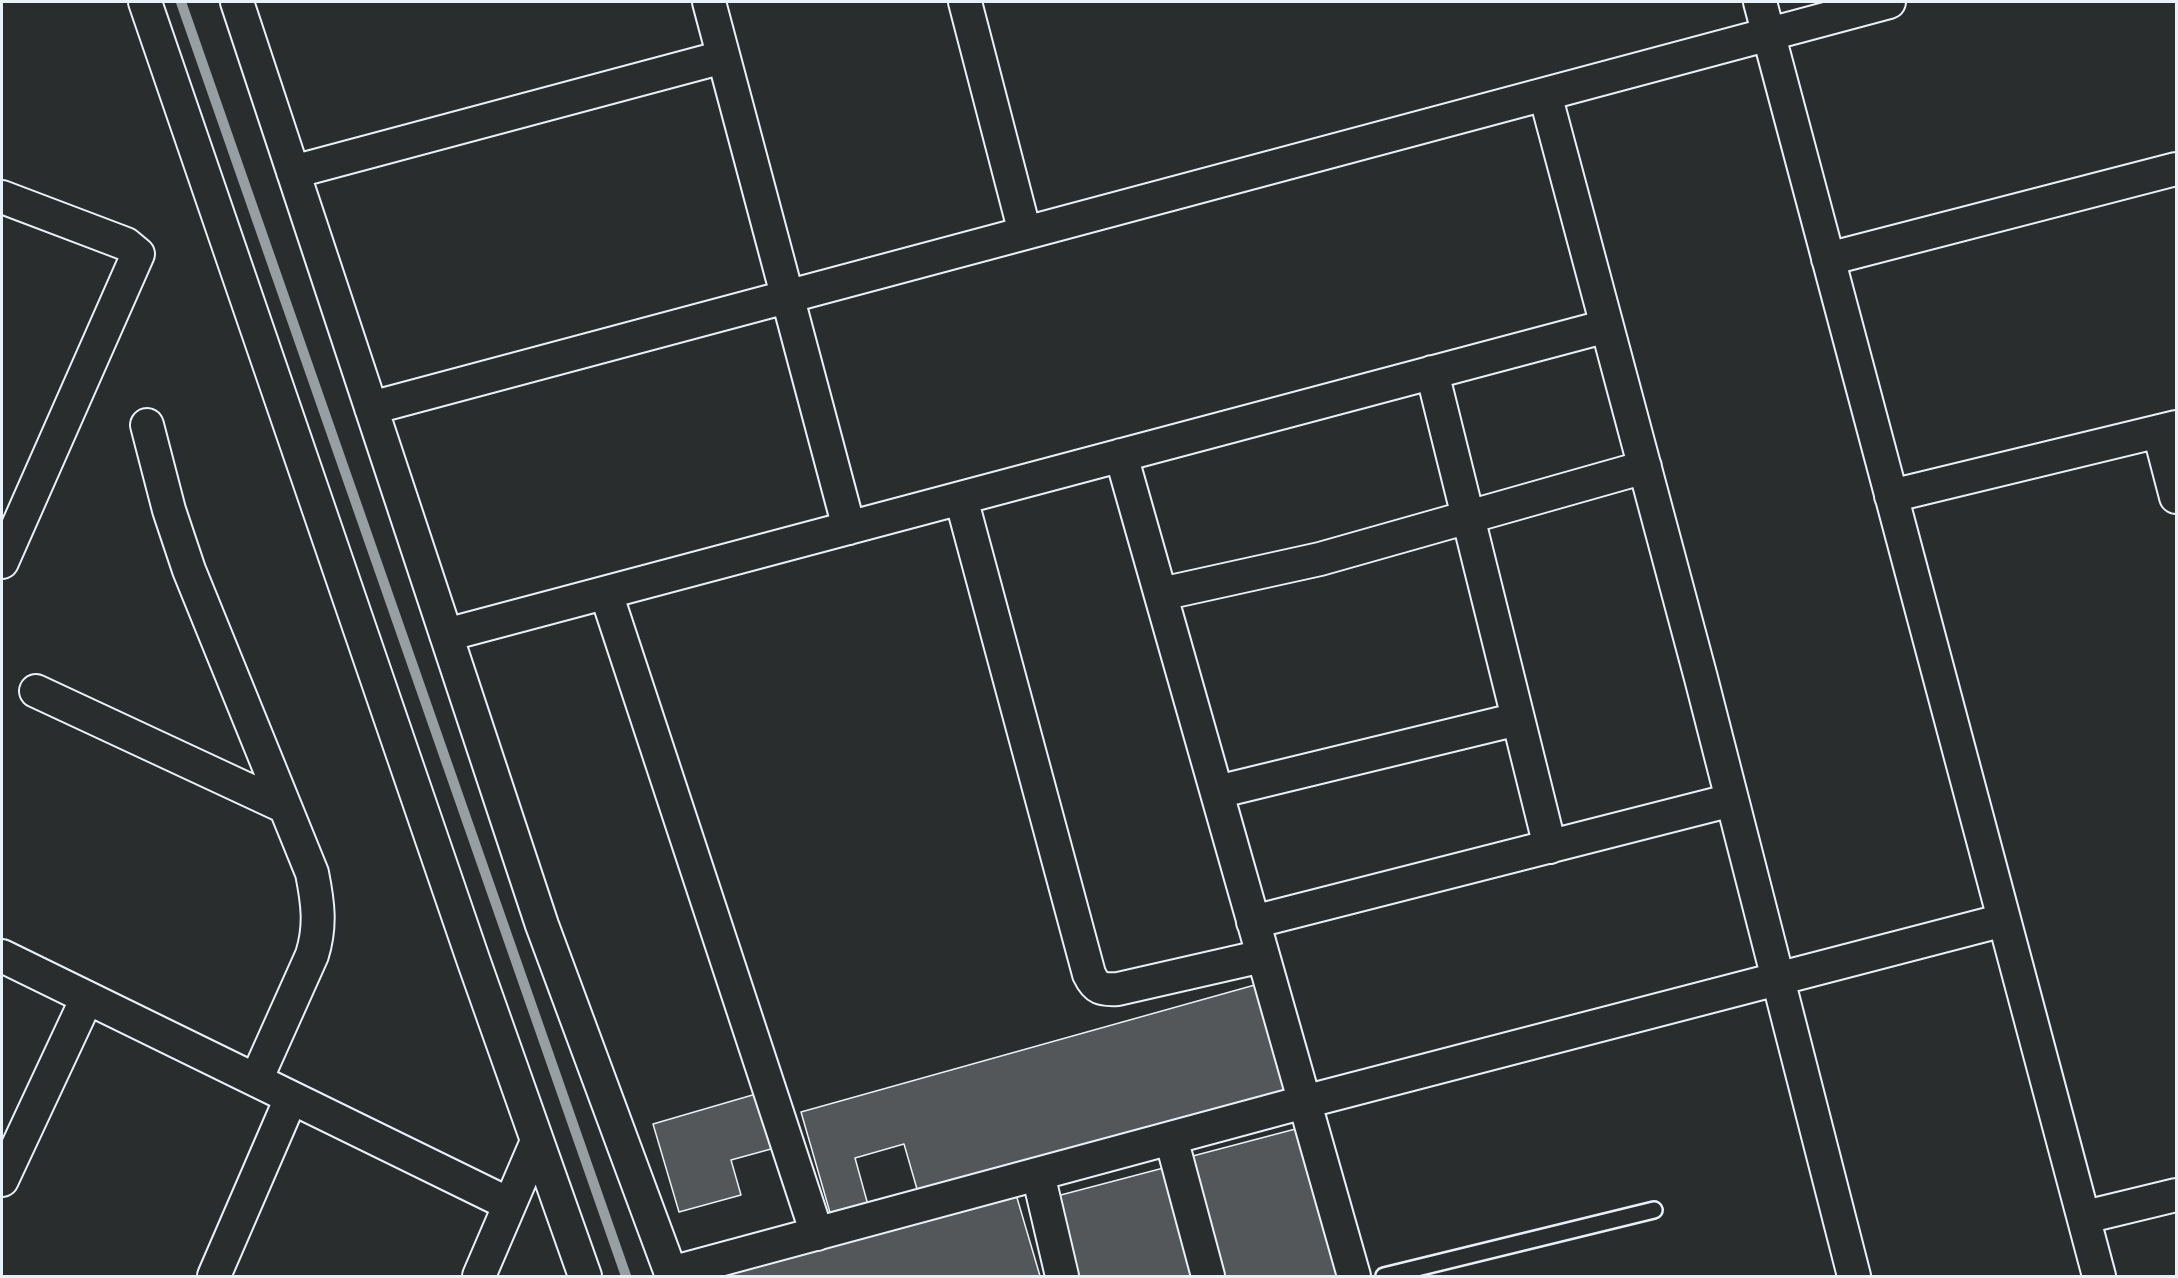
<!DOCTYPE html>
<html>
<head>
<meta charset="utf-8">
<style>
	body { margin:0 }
	#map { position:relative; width:2178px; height:1278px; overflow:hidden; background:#2a2d2e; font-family:"Shantell Sans",sans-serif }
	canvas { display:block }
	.frame { position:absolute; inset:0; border:3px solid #e8f1f8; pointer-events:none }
</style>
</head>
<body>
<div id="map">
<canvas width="2178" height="1278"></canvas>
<div class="frame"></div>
</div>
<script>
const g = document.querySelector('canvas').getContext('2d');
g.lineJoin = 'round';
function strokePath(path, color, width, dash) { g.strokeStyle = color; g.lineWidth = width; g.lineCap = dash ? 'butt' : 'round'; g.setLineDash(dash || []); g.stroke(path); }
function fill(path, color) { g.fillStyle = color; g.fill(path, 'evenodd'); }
strokePath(new Path2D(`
	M181,2L626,1276`), '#989fa3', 10);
const building = new Path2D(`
	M1269,981L1299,1089L919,1196L904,1144L855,1158L868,1205L831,1216L801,1112Z
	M756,1094L771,1149L731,1160L741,1195L679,1212L653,1124Z
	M1303,1127L1343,1276H1220L1189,1157Z
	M1171,1166L1201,1276H1078L1057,1196Z
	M1015,1191L1040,1276H718Z`);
fill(building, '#535759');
strokePath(building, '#e8f1f8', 1.5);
const lane = new Path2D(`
	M1384,1276L1654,1210`);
const street = new Path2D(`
	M145,2L474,962L585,1276
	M237,2L542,925L672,1276
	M709,2L849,528
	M965,2L1025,233
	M1760,2L2099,1276
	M1545,94L1701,678L1854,1276
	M293,172L723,57
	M2,197L126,244L138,254L2,562
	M1828,259L2176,169
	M1432,372L1550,847
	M371,408L1889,2
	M147,425L169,510L189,570L312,873C318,903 321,926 312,955L256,1080
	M2159,432L2176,497
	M1121,455L1354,1276
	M1891,496L2176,427
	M961,498L1089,974C1096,989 1102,990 1118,989L1263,956
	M606,593L817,1234
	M1161,594L1320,559L1645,467
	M446,635L1607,326
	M36,691L285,807
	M1217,792L1518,719
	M1253,922L1732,800
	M2,956L509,1204
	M1171,1138L1208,1276
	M1038,1174L1062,1276
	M2,1180L87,998
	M2085,1217L2176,1195
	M671,1273L1304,1102L2004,920
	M214,1276L291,1098
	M479,1276L537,1141`);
strokePath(lane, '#e8f1f8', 20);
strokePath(street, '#e8f1f8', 36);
strokePath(lane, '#2a2d2e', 15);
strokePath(street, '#2a2d2e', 32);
</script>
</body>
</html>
